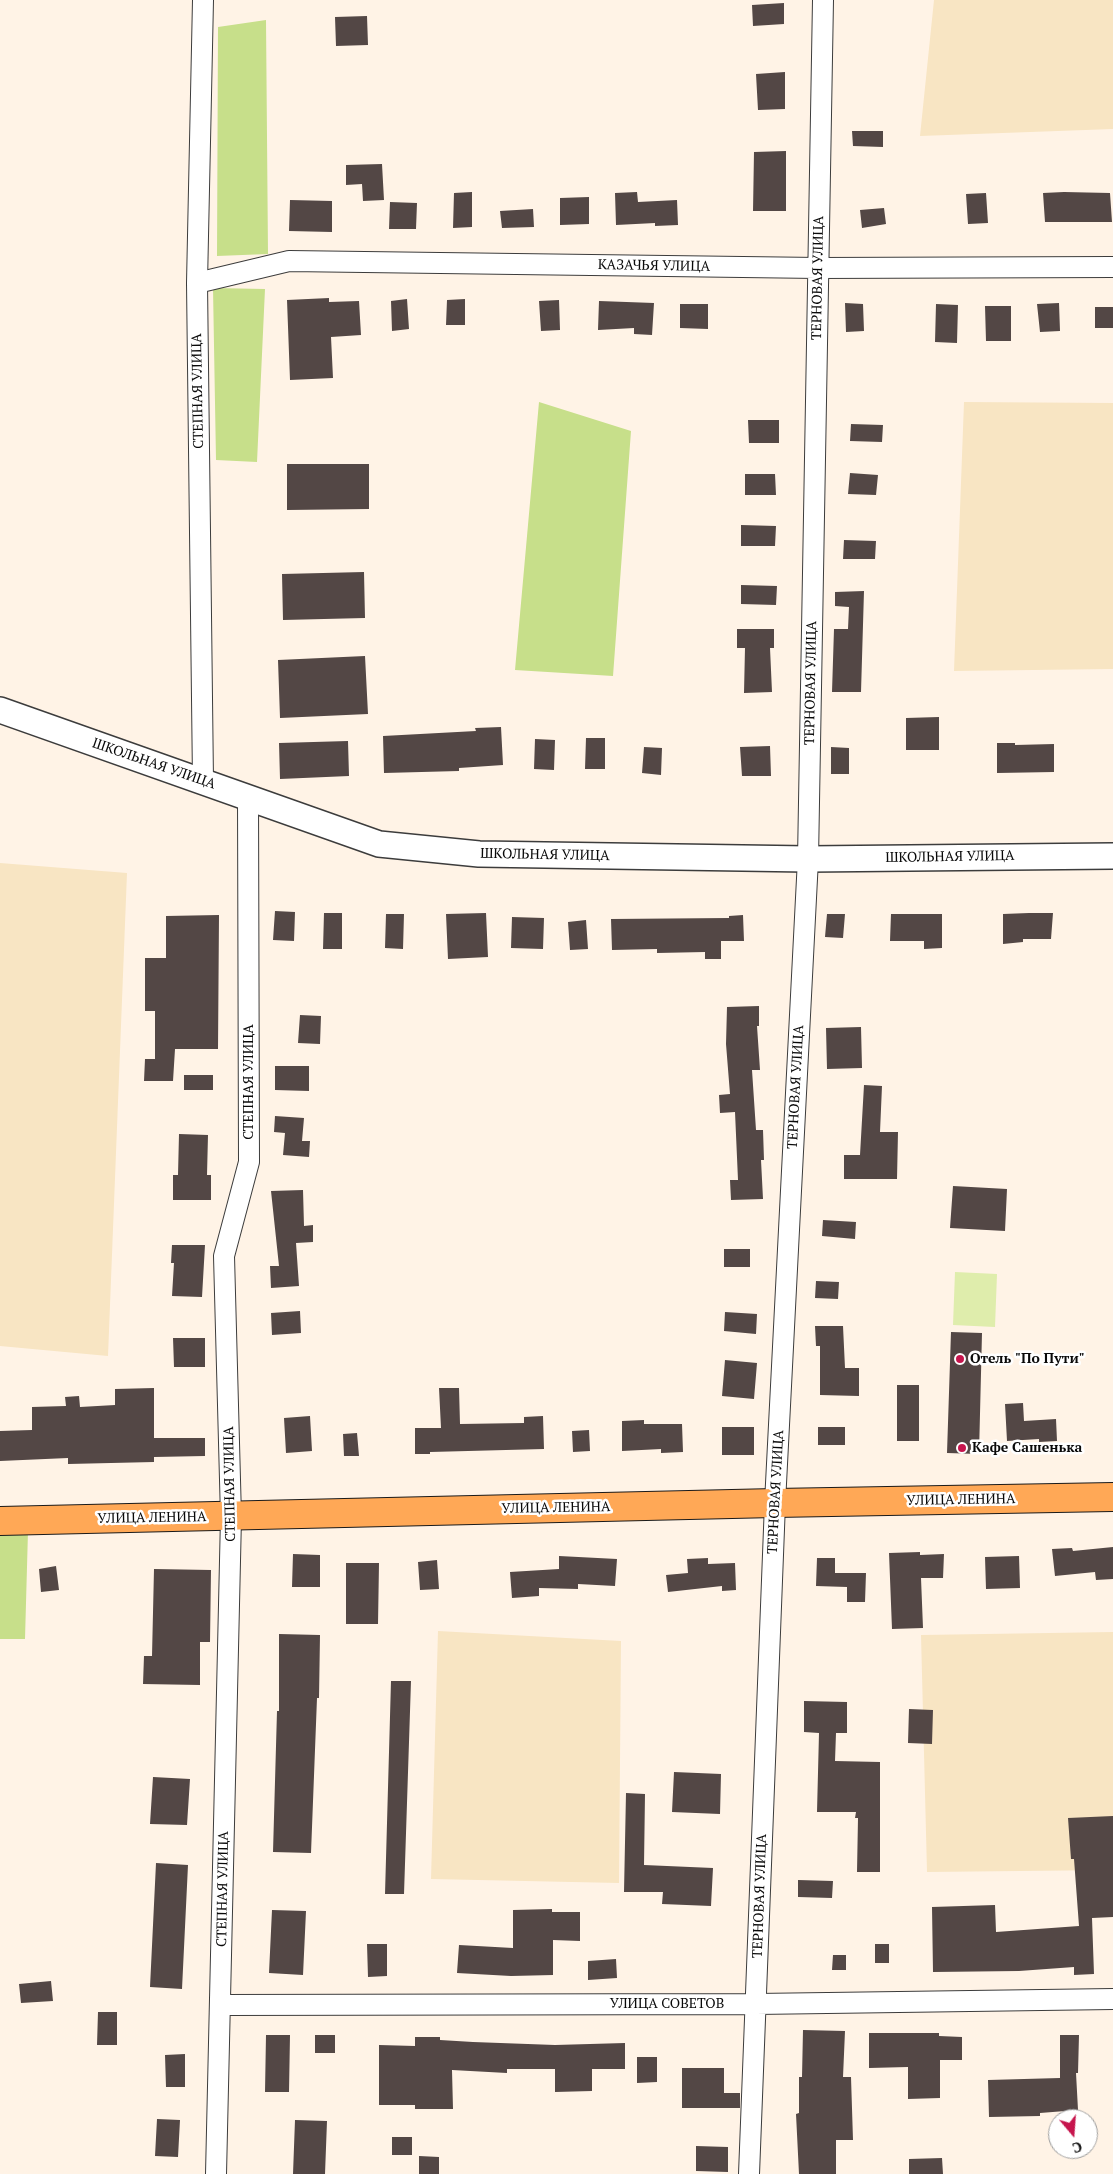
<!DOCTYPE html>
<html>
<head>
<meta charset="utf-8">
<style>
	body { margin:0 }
	#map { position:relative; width:1113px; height:2174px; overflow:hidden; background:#fff3e6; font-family:"PT Serif",serif }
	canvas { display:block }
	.north { position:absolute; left:1048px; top:2109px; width:50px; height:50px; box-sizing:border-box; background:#fff; border:1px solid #9d9d9d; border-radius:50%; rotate:162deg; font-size:14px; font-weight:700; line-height:20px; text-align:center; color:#090909 }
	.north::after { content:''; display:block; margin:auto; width:18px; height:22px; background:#c6154d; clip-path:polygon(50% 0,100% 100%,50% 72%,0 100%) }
</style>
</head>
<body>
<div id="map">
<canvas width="1113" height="2174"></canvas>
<div class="north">С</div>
</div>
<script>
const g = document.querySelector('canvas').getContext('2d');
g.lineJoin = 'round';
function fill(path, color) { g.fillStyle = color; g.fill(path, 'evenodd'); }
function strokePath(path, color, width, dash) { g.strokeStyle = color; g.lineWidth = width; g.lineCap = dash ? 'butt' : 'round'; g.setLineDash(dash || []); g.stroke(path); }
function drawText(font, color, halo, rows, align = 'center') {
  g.font = font + ' "PT Serif",serif'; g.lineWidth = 5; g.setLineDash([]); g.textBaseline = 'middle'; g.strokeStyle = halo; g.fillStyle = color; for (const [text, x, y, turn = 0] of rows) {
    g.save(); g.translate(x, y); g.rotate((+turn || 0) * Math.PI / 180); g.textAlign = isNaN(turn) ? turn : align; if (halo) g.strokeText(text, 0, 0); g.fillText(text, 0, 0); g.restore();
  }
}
fill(new Path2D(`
	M934,0H1113V129L920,136Z
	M964,402L1113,403V669L954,671Z
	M0,863L127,873L108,1356L0,1346Z
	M438,1631L621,1641L619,1883L431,1879Z
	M1113,1632V1870L927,1872L921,1635Z`), '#f8e5c3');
fill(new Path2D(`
	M955,1272L997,1274L995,1327L953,1325Z`), '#dfedac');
fill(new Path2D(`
	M266,20L268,254L217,256L218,27Z
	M213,288L265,289L257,462L216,460Z
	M539,402L631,431L613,676L515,670Z
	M28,1531L25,1639H0V1532Z`), '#c7df8a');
fill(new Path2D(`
	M784,3V24L753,26L752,5Z
	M367,16L368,45L336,46L335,17Z
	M785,72V109L758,110L756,74Z
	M852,131H883V147L853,146Z
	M786,151V211H753L754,152Z
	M382,164L384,200L363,201L362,184L346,185V165Z
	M472,192V227L453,228L454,193Z
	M637,192L638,202L677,200L678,225L655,226V223L616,225L615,193Z
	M1064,192L1110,193L1112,222H1045L1043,193Z
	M986,193L988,223L968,224L966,194Z
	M589,197V224L560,225V198Z
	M290,200L332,201V232L289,231Z
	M390,202L417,203L416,229H389Z
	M884,208L886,224L862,228L860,210Z
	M533,209L534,227L502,228L500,211Z
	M329,298V302L359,301L361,335L331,337L333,378L290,380L287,300Z
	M407,299L409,329L392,331L391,301Z
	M465,299V325H446L447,300Z
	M559,300L560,330L541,331L539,301Z
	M599,301L654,303L652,335L634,334V328L598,330Z
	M845,303L863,304L864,331L846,332Z
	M1059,303L1060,331L1040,332L1037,304Z
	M680,304H708V329L680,328Z
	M936,304L958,305L957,343L935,342Z
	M985,306H1011V341H986Z
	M1095,307H1113V328H1095Z
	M748,420H779V443H749Z
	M851,424L883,425L882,442L850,441Z
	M287,464H369V509L287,510Z
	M850,473L878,475L876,495L848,494Z
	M745,474H775L776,495H745Z
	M741,525L776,526L775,546H741Z
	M844,540L876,541L875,559H843Z
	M364,572L365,618L283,620L282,574Z
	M741,585L777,586L776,605L741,604Z
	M864,591L861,692H832L834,629H848L849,607L835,606V592Z
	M737,629H774V648H770L772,692L744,693L745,648H737Z
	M365,656L368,714L280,718L278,660Z
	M939,717V750H906V718Z
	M501,727L503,765L459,768V771L384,773L383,736L476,731L475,728Z
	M586,738H605V769H585Z
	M535,739L555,740L554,770L534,769Z
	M348,741L349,776L280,779L279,743Z
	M997,743H1015V745L1054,744V772L997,773Z
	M770,746L771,776H742L740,747Z
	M644,747L662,748L661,775L642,773Z
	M831,747L849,748V774H831Z
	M275,911L295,912L294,941L273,940Z
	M324,913H342V949H323Z
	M486,913L488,957L448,959L446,914Z
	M1029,913H1053L1051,939H1023V942L1003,944V914Z
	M386,914H404L403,949L385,948Z
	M827,914H845L843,938L825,937Z
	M891,914H942V948L924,949V941H890Z
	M219,915L218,1049H175L173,1081H144L145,1059H155V1011H145V958H166V916Z
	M743,915L744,941H721V959H705V952L657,953V949L612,950L611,919L729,918V916Z
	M512,917L544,918L543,949L511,948Z
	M586,920L588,949L570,950L568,922Z
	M759,1006V1026H757L760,1070H752L756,1130H763L764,1160H761L763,1199L731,1200L730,1180H738L735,1112L720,1113L719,1095L730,1094L726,1044L727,1007Z
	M300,1015L321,1016L320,1044L298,1043Z
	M861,1027L862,1068L827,1069L826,1028Z
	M275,1066H309V1091L275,1090Z
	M184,1075H213V1090H184Z
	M864,1085L882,1086L880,1132H898L897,1179H844V1155H860Z
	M275,1116L304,1118L302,1141H310L309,1157L283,1155L285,1133L274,1132Z
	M179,1134L208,1135L207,1175H211V1200H173V1175H178Z
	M953,1186L1007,1189L1005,1231L950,1228Z
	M303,1190L304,1226L313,1225V1242L296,1243L299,1286L271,1288L270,1266H279L271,1191Z
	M823,1220L856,1222L855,1239L822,1236Z
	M172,1245H205L202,1297L172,1296L174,1263H171Z
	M724,1249H750V1267H724Z
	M816,1281L839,1282L838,1299L815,1298Z
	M300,1311L301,1333L272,1335L271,1313Z
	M725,1312L757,1314L756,1334L724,1331Z
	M815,1326H843L845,1368H859V1396L820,1395V1346H816Z
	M951,1332L982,1333L979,1454L947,1453Z
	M173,1338H205V1367H174Z
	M725,1360L757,1363L754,1399L722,1396Z
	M897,1385H919V1441H897Z
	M154,1388V1438H205V1456L154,1457V1462L68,1464V1458L0,1461V1431L32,1430V1407L66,1406L65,1397L79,1396L80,1407L115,1405V1389Z
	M439,1388H459L460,1424L524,1423V1417L543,1416L544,1449L430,1452V1454H415V1428H441Z
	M1023,1403L1024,1421L1056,1419L1057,1441L1039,1442V1439L1007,1441L1005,1404Z
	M310,1416L312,1451L286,1453L284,1418Z
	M644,1420V1424H682L683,1452L661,1453V1449L622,1451V1421Z
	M722,1427H754V1455H722Z
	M818,1427H845V1445H818Z
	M589,1430L590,1451L573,1452L572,1431Z
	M357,1433L359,1456H344L343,1434Z
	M1113,1547V1579L1096,1580L1095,1572L1055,1576L1052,1549L1072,1548L1073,1551Z
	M920,1552V1555L944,1554L943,1578H921L923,1628L892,1629L889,1553Z
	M293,1554L320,1555V1587H292Z
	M559,1556L617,1559L615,1586L578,1584V1589L539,1588V1596L512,1598L510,1572L559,1569Z
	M1019,1556L1020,1588L986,1589L985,1557Z
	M708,1558V1564L735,1563L736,1590L722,1591V1586L668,1592L666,1575L688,1573L687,1559Z
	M817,1558H835V1573H866L865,1602H847V1587L816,1586Z
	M437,1560L439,1589L420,1590L418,1562Z
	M346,1563H379L378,1624H346Z
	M56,1566L59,1590L41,1592L39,1569Z
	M154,1569L211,1570L210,1642H200V1685L143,1684L144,1656H152Z
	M279,1634L320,1635L319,1698H317L311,1853L273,1852L277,1711H279Z
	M391,1681H411L404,1894H385Z
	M804,1701L847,1702V1733H836L835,1761L880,1762V1872H857L858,1818H855L856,1812H817L819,1733L804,1732Z
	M909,1709L933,1710L932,1744L908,1743Z
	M674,1772L721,1774L720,1814L672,1812Z
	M153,1777L190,1779L187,1825L150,1824Z
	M626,1793L645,1794L644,1865L713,1868L711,1906L662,1904L663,1892H624Z
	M1113,1816V1917L1092,1918L1094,1974L1074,1975V1967L1019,1971L933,1972L932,1907L995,1905L996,1932L1079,1926L1074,1859H1071L1068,1818Z
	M156,1863L188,1865L182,1989L150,1987Z
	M798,1880L833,1881L832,1898L798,1897Z
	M552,1909V1912H580V1941L553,1940V1975L511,1976L457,1973L459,1945L513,1948V1910Z
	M272,1910L306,1911L303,1975L269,1973Z
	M367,1944H387V1976L368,1977Z
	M875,1944H889V1963H875Z
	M833,1955H846V1970H832Z
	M616,1959L617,1978L588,1980V1961Z
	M51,1981L53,2001L21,2003L19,1984Z
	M98,2012H117V2045H97Z
	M803,2030L845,2031L843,2077H851L853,2140H836V2174H799L796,2114L799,2113V2077H802Z
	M869,2033H939V2036L962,2037V2060H940V2098L908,2099V2067L869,2068Z
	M266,2035H290L289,2092H265Z
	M315,2035H335V2053H315Z
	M1060,2035H1079L1078,2073H1076L1078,2110L1040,2113V2116L989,2117L988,2080L1060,2078Z
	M415,2037H440V2040L473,2042L555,2045L625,2043V2069H592V2091L555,2092V2069H507V2073L452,2070L453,2109H415V2105H379V2045L415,2046Z
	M185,2054V2087H166L165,2055Z
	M637,2057H657V2082L637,2083Z
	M682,2068H724V2093H740V2108H682Z
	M157,2119L180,2120L178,2157L155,2156Z
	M295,2120L327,2121L325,2174H293Z
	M392,2137H412V2155H392Z
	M696,2146L728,2147V2172L696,2171Z
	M419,2156L439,2157V2174H419Z
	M942,2158L943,2174H909V2159Z`), '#534745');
const minor = new Path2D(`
	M197,283L289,261L818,268L1113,267
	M203,781L197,283L203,0
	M221,2005L756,2004L1113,1999
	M216,2174L231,1517L224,1256L249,1162L248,797
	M749,2174L775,1503L808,859L823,0`);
const tertiary = new Path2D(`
	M0,710L379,844L479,854L808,859L1113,856`);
const primary = new Path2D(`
	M0,1521L775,1503L1113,1497`);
strokePath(minor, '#3c3c3c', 22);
strokePath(tertiary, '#3c3c3c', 28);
strokePath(primary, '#1a1a1a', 30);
strokePath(minor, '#fff', 20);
strokePath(tertiary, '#fff', 25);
strokePath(primary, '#ffa856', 28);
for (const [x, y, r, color] of [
	[960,1359,5,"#c6154d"],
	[962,1448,5,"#c6154d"]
]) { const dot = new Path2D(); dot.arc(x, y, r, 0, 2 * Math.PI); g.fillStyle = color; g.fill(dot); strokePath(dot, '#fff', 2); }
drawText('14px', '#090909', '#fff', [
	["КАЗАЧЬЯ УЛИЦА",654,266,1],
	["ТЕРНОВАЯ УЛИЦА",818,278,-89],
	["СТЕПНАЯ УЛИЦА",198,391,-91],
	["ТЕРНОВАЯ УЛИЦА",811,683,-89],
	["ШКОЛЬНАЯ УЛИЦА",154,764,19],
	["ШКОЛЬНАЯ УЛИЦА",545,855,1],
	["ШКОЛЬНАЯ УЛИЦА",950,857,-1],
	["СТЕПНАЯ УЛИЦА",249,1082,-90],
	["ТЕРНОВАЯ УЛИЦА",796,1087,-87],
	["СТЕПНАЯ УЛИЦА",230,1484,-91],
	["ТЕРНОВАЯ УЛИЦА",776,1492,-87],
	["УЛИЦА ЛЕНИНА",961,1500,-1],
	["УЛИЦА ЛЕНИНА",556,1508,-1],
	["УЛИЦА ЛЕНИНА",152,1518,-1],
	["СТЕПНАЯ УЛИЦА",223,1889,-89],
	["ТЕРНОВАЯ УЛИЦА",760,1896,-88],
	["УЛИЦА СОВЕТОВ",667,2004]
]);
drawText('bold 14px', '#090909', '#fff', [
	["Отель \"По Пути\"",970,1359],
	["Кафе Сашенька",972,1448]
], 'left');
</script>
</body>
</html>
